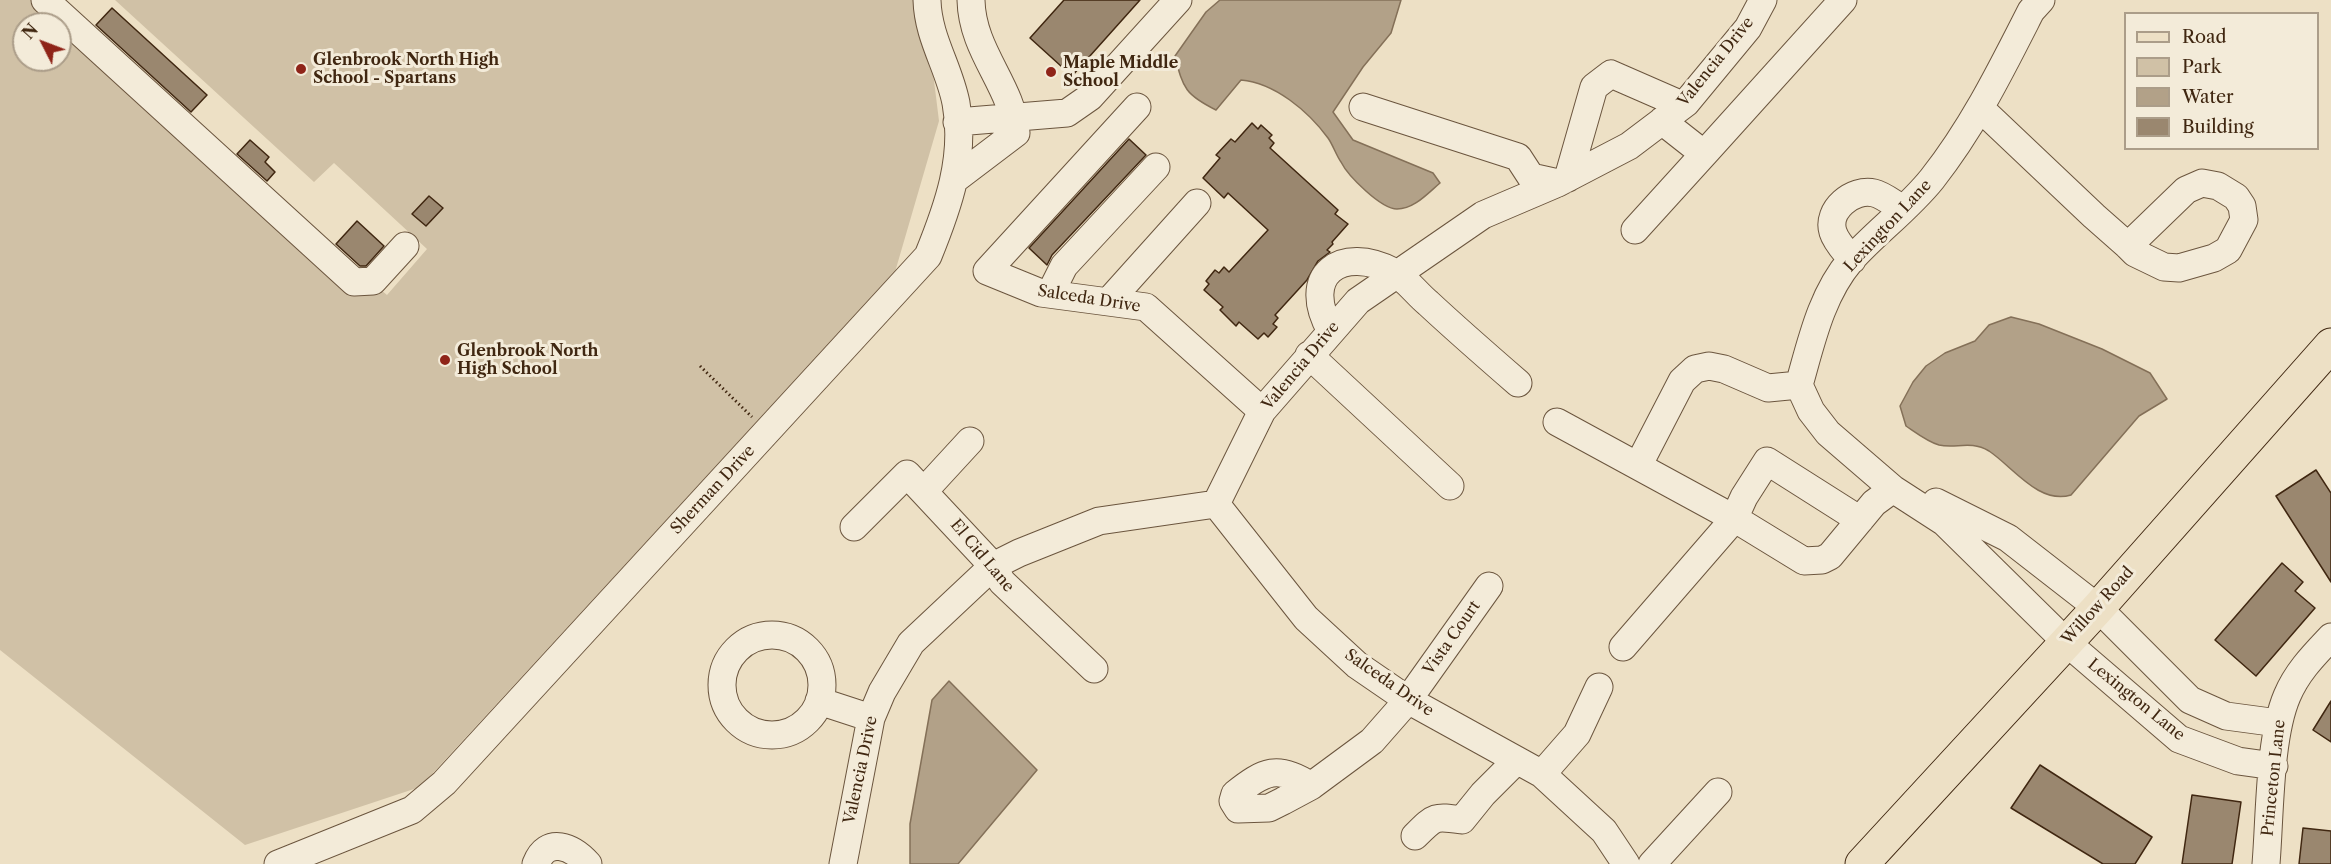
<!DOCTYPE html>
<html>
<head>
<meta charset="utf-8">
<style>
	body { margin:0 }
	#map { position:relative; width:2331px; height:864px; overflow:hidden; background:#ede0c5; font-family:"Libre Caslon Text",serif }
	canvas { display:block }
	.legend { position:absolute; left:2124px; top:12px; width:195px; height:138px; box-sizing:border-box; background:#f3ebd9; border:2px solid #ab9d89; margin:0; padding:8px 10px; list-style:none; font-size:18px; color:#402711 }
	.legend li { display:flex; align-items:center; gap:12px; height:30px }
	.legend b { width:30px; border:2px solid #ab9d89 }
	.north { position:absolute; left:12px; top:12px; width:60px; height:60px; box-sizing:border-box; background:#f3ebd9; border:2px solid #ab9d89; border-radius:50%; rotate:312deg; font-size:16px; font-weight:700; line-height:24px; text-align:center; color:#402711 }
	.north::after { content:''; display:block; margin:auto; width:21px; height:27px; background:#8f2418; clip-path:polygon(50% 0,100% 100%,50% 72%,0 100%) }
</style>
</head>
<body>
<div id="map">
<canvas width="2331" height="864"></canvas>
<ul class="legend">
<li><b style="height:8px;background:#ede0c5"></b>Road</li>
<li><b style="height:16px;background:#d0c1a6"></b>Park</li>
<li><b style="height:16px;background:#b2a188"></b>Water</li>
<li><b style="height:16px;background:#9a876f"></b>Building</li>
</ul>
<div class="north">N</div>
</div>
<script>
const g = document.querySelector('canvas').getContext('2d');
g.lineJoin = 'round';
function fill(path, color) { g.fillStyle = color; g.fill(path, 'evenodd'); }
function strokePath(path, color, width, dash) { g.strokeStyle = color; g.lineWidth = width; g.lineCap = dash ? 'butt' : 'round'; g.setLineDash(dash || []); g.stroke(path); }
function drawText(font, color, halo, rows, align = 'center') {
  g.font = font + ' "Libre Caslon Text",serif'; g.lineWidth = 6; g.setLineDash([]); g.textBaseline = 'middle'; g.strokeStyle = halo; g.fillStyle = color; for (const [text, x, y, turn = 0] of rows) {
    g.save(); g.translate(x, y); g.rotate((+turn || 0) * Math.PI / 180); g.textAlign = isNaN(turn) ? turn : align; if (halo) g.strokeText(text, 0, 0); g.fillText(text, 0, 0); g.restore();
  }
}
fill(new Path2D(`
	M0,0H31L58,24H24V60H60V26L387,295L427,249L334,163L314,182L115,0H924L939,121L895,272L420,787L245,845L0,650Z`), '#d0c1a6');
const water = new Path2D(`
	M1220,0H1401L1391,33L1363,67L1333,112L1353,140L1433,173L1440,183C1427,194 1414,209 1397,209C1381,209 1348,176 1341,162C1336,155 1333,145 1328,138C1308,111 1275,83 1241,80L1216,110C1186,95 1183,89 1175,56L1206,12Z
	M2011,317L2039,324L2102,349L2150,373L2167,399L2139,416L2071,495C2039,505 2013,467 1989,451C1970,440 1956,449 1939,445C1928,442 1915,432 1906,426L1900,406L1913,382L1926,366L1945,353L1975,341L1989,325Z
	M949,681L1037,770L958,864H910V824L932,700Z`);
fill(water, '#b2a188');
strokePath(water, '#847058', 1.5);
const building = new Path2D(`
	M1064,0H1140L1072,76L1030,38Z
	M112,8L207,95L191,112L96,25Z
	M1252,123L1258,129L1261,125L1272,135L1269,138L1274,143L1270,148L1338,210L1335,214L1348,224L1332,242L1333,244L1327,250L1330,252L1318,261L1307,280L1275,315L1278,318L1273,324L1277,327L1268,337L1264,333L1258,339L1239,322L1236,326L1220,310L1223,307L1204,290L1209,284L1206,281L1215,270L1219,273L1224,267L1229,272L1268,230L1228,193L1224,198L1203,178L1220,158L1216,155L1231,139L1235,142Z
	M1129,139L1146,155L1052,255L1047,265L1029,248Z
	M250,140L269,157L265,162L275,172L267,181L237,154Z
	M429,196L443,208L426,226L412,214Z
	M357,221L384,246L366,266H360L336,244Z
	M2316,470L2331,493V582L2276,496Z
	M2282,563L2303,582L2295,591L2315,608L2256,676L2215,640Z
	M2331,701V742L2313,730Z
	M2040,765L2152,837L2135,864H2103L2011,808Z
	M2192,795L2241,802L2232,864H2182Z
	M2303,828L2331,831V864H2299Z`);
fill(building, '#9a876f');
strokePath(building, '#402711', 1.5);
const minor = new Path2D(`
	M45,0L354,282L373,281L405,246
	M1137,107L987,271L1041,293L1146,307L1262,411
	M1363,107L1518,157L1531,177L1558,183
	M1981,109L2094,216L2128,246L2135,253L2164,267L2179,268L2214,258L2228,250L2244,220L2242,206L2236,197L2218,186L2202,183L2186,190L2128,246
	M1662,121L1704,154L1843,0
	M957,122L1067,113L1090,97L1178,0
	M1568,178L1594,87L1611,74L1682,105
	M954,180L1016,133C1012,85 972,52 971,0
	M1635,230L1704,154
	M1852,260C1846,252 1836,242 1833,232C1826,210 1853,188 1874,193C1883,195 1894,204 1903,209
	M1050,294L1064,266L1156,167
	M1109,301L1197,203
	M1331,331C1299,275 1341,244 1394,272C1406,279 1417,294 1428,303C1457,330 1488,357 1518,383
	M1309,355L1450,486
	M1799,385L1811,411L1828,433L1893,489L1944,522L2066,642L2179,739L2238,761L2274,766
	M1557,422L1737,520L1804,561L1822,560L1830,556L1874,503L1893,489
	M1638,466L1682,381L1695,369L1709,366L1724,369L1768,388L1799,385C1811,343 1821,295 1851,260C1876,232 1908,209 1932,179C1973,127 2001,70 2031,11L2041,0
	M924,491L970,441
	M1936,502L2008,538L2098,608L2190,700L2226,716L2278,723
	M1216,504L1306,618L1357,665L1408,700L1542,774L1604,831L1626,864
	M854,527L907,474L993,566L1002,582L1094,669
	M722 685a50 50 0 1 1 100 0a50 50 0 1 1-100 0Z
	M1623,647L1734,519L1744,497L1767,461L1860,520
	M819,701L871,718
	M1542,774L1577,734L1599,687
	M1311,786C1278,764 1264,771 1235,794L1233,801L1238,809L1269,808L1283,801L1311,786L1372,741L1408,700L1489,586
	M1415,836C1435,816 1434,816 1462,820L1483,794L1515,762
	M278,864L412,810L444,783L928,256C948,207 966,157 956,103C949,67 928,38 927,0
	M536,864C547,835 573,847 588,864
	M843,864L871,718L882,692L911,643L993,566L1019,553L1099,521L1216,504L1262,411L1358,301L1483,215L1558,183L1629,146L1686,103L1748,28L1763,0
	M1652,864L1718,792
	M2266,864C2270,816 2269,738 2287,696C2297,672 2314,655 2331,637`);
const major = new Path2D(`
	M1862,864L2098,608L2331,345`);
strokePath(minor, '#6b553e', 29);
strokePath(major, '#402711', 35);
strokePath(new Path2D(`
	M700,366L752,417`), '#402711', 3, [1.5, 3]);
strokePath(minor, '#f3ebd9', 27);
strokePath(major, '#ede0c5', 33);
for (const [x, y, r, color] of [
	[301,69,6,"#8f2418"],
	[1051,72,6,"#8f2418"],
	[445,360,6,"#8f2418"]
]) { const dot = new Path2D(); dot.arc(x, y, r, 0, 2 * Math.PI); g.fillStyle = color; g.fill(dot); strokePath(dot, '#f3ebd9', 2); }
drawText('bold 16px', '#402711', '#f3ebd9', [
	["Glenbrook North High",313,60],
	["School - Spartans",313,78],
	["Maple Middle",1063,63],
	["School",1063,81],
	["Glenbrook North",457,351],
	["High School",457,369]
], 'left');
drawText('16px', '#402711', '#f3ebd9', [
	["Valencia Drive",1716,62,-51],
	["Lexington Lane",1888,226,-47],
	["Salceda Drive",1089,299,9],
	["Valencia Drive",1301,366,-50],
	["Sherman Drive",713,490,-47],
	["El Cid Lane",982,556,50],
	["Willow Road",2098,606,-48],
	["Vista Court",1452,638,-55],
	["Salceda Drive",1389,683,35],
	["Lexington Lane",2136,700,39],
	["Valencia Drive",861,770,-78],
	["Princeton Lane",2274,778,-84]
]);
</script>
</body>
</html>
